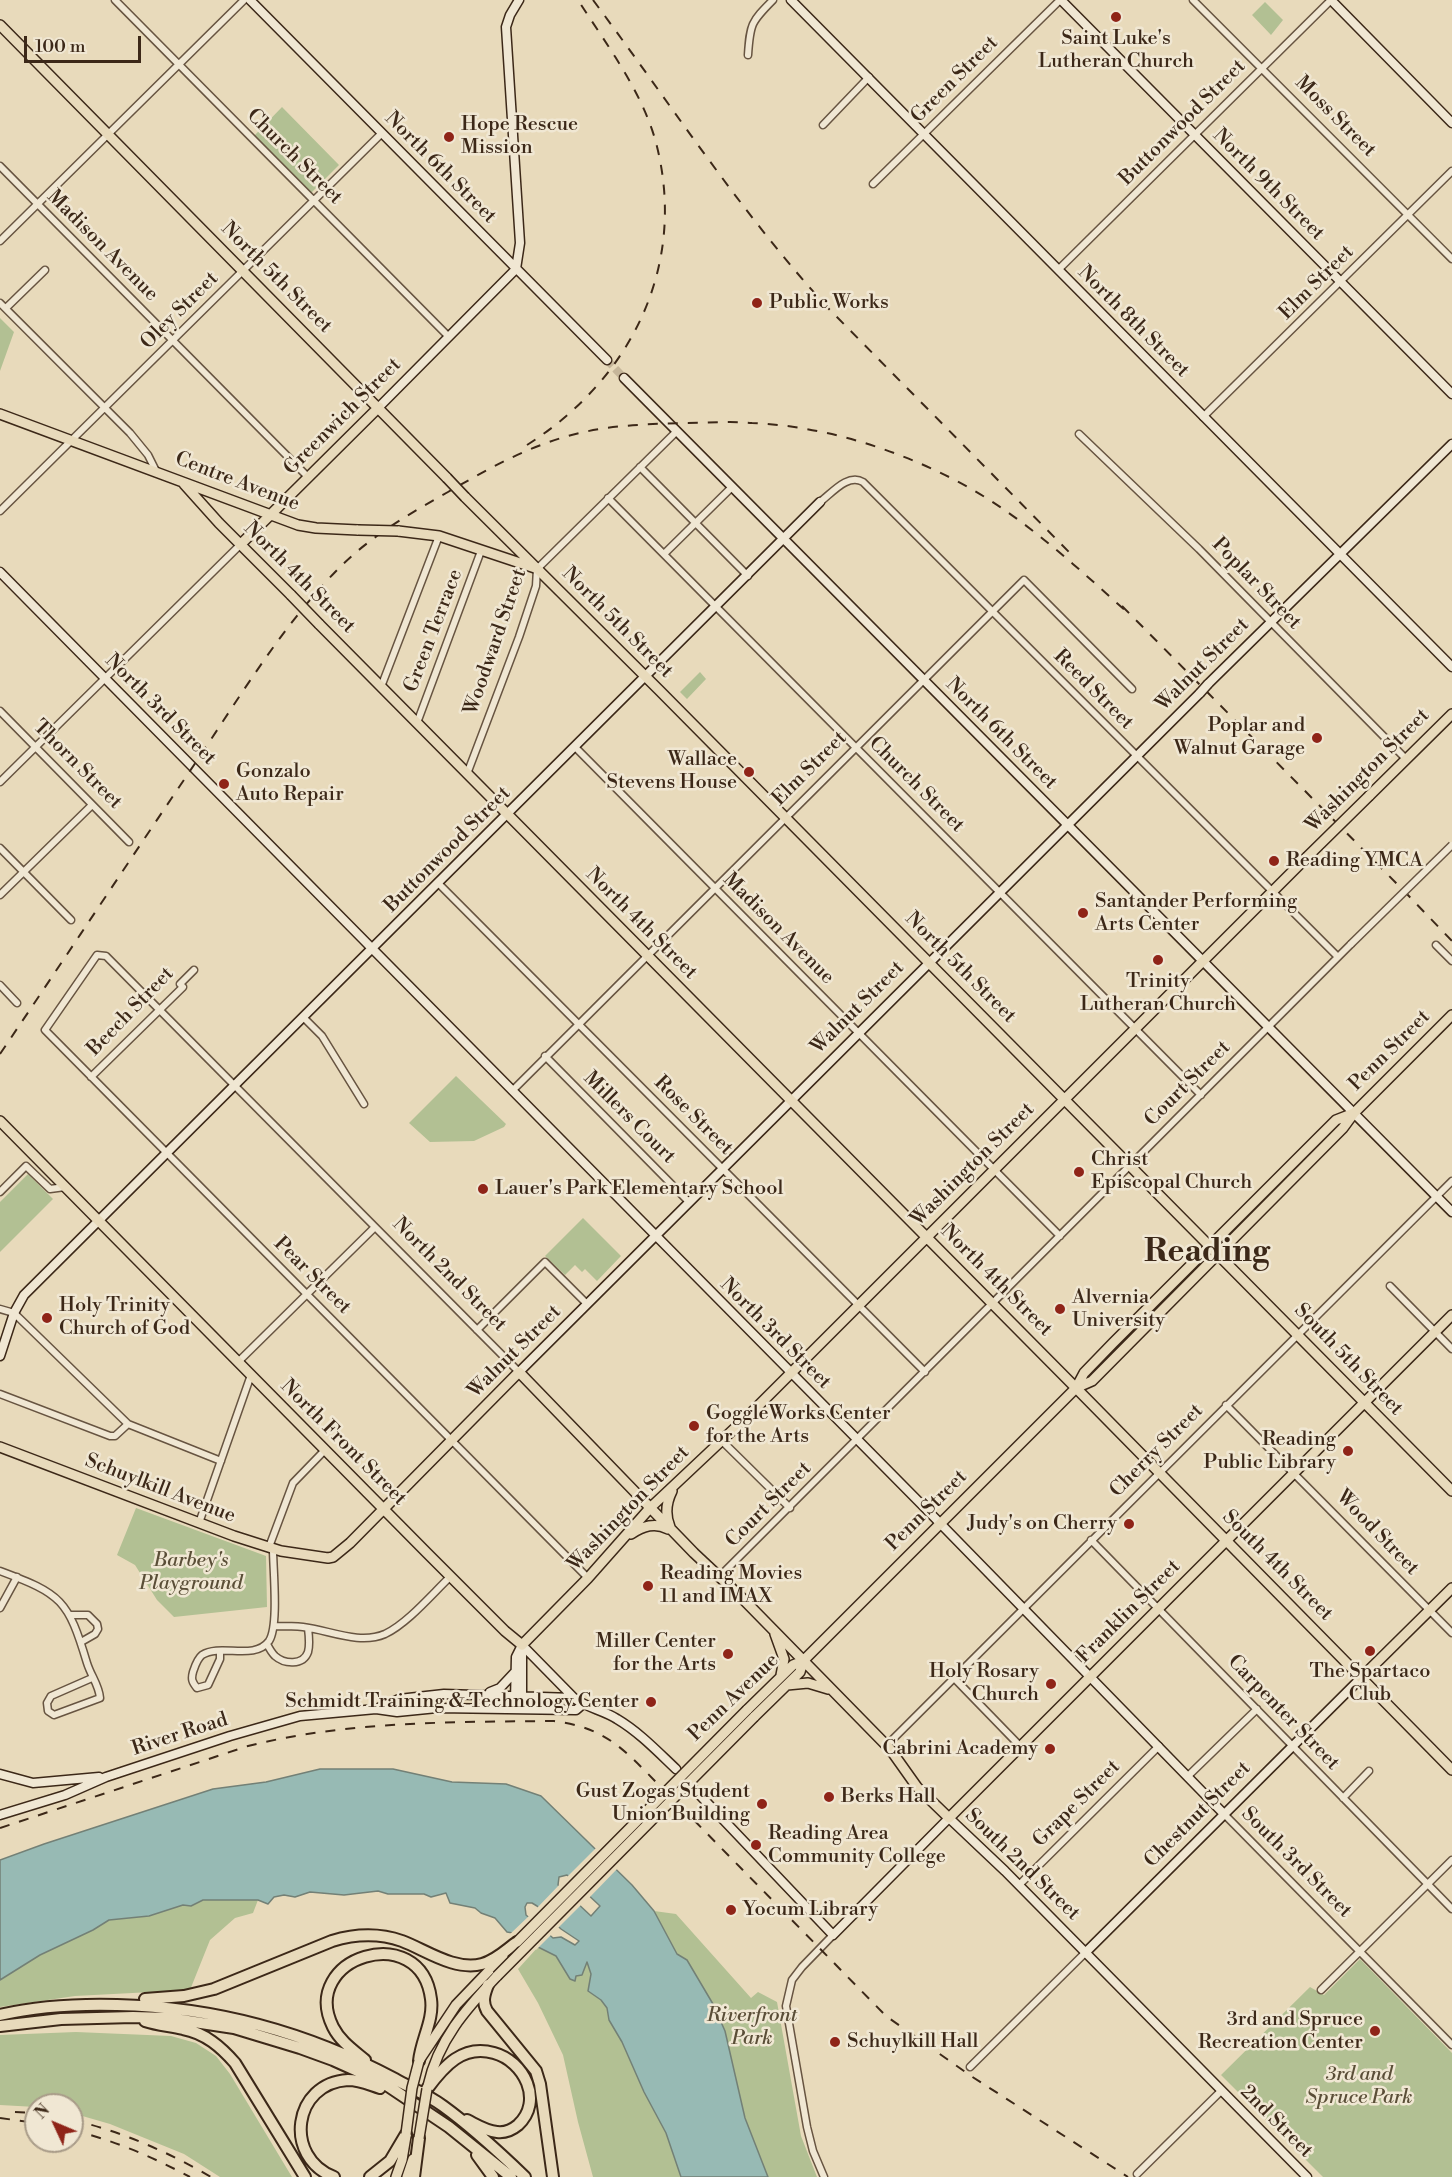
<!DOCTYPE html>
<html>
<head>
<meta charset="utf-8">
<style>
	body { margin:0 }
	#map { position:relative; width:1452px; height:2177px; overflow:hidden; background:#e8dabb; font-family:"Libre Bodoni",serif }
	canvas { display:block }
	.north { position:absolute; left:24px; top:2093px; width:60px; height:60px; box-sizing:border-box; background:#f0e7d3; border:2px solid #a89b88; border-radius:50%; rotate:314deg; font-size:16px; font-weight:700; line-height:24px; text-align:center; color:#3c2818 }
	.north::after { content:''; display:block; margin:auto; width:21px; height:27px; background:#8f2418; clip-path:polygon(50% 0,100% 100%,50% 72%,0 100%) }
	.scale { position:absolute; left:24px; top:36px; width:117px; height:27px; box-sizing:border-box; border:3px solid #3c2818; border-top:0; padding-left:8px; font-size:18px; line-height:21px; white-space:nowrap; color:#3c2818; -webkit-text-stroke:4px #f0e7d3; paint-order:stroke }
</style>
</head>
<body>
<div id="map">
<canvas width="1452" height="2177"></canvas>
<div class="north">N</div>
<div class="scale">100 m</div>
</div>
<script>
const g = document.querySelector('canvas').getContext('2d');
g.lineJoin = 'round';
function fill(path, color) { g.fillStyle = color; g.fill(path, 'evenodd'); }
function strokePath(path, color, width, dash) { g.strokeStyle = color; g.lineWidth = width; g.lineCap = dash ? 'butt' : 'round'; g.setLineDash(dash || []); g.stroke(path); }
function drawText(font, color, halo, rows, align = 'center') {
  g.font = font + ' "Libre Bodoni",serif'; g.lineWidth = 5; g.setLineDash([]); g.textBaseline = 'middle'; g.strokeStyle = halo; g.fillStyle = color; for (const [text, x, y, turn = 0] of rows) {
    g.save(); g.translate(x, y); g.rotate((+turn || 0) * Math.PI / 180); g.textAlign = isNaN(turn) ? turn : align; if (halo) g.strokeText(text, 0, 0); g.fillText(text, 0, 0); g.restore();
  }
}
fill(new Path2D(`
	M1265,2L1283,20L1271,35L1252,15Z
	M282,107L339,165L311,193L254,136Z
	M0,318L14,332L0,371Z
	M700,672L706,679L687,699L680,692Z
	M456,1076L506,1124L504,1127L474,1141L430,1142L409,1123Z
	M28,1174L53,1199L0,1252V1202Z
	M583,1218L621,1256L597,1281L585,1269L582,1272L575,1265L565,1275L545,1256Z
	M136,1508L266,1556L267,1607L174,1617L157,1600L135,1565L117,1555Z
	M203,1900H258L253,1913L235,1918L210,1940L190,1990L75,1996L0,2007V1980L40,1955L93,1930L109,1920L149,1916L183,1905L191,1906Z
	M654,1911L676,1914L751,1998L758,1992L777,2002L801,2136L817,2177H768L745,2118L725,2031L713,2004L687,1960L677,1954Z
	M538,1947L556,1956L570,1979L575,1980L576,1976L587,1961L591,1974L588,1991L601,2000L607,2008L609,2020L622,2042L644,2092L666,2133L681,2177H593L578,2122L563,2055L538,2003L518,1969Z
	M1360,1959L1452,2053V2177H1323L1221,2075L1310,1987L1324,1995Z
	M76,2032L171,2036L196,2043L216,2056L230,2074L292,2177H220L184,2154L110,2124L72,2113V2105H36V2107L0,2105V2035Z`), '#b2c093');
const water = new Path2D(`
	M320,1769H393L452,1782L506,1784L541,1796L632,1885L654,1911L677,1954L687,1960L713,2004L725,2031L745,2118L768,2177H681L666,2133L644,2092L622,2042L609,2020L607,2008L601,2000L588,1991L591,1974L587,1962L582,1975L576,1976L575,1981L570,1979L556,1956L538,1947L530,1936L507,1932L495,1918L481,1913L475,1908L450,1903L446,1893L431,1897L424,1894H388L378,1891L344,1895L310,1892L295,1897L284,1895L274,1897L268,1904L258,1900H203L191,1906L183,1905L149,1916L109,1920L93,1930L40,1955L0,1980V1860L44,1844L213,1789L266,1782ZM567,1875L600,1906L591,1916L558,1885L559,1877ZM527,1903H532L537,1906L561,1929L579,1941L575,1945L561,1937L553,1938L526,1915L525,1907Z`);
fill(water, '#97bab4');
strokePath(water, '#738076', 1.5);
fill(new Path2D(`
	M597,1847L619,1867L588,1899L566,1878Z
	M561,1883L582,1904L557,1929L536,1909Z
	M530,1915L552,1934L536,1950L529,1939L509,1935Z`), '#e8dabb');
strokePath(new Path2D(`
	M607,360L624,378`), '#c6b69a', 8, [8, 4]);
const street = new Path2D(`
	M115,0L449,337
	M1193,0L1452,259
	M748,55C750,24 751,22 773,0
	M823,125L869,77
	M0,166L308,477
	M873,184L1060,0
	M0,241L244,0
	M1058,270L1331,0
	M0,303L130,433L148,455L156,471
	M6,308L45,270
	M1203,417L1452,171
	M1079,434L1199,549L1406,759
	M640,467L748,576
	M608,498L1201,1095
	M820,502C832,493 848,473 863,482C1021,641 1181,798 1338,957
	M0,511L382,133
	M664,554L732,487
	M381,687L439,536
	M0,711L129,842
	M417,723L481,551
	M575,747L1060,1236
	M467,774L519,637L536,586L537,569L677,431
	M0,782L240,545
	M0,848L71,920
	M438,883L925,1372
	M0,895L92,805
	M1436,945L1452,961
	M0,985L17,1003
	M303,1017L322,1036L364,1104
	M545,1056L689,1202
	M91,1077L183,987L180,984L194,970
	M512,1091L1024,580L1132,689
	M0,1192L26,1166L50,1189L65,1187
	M1390,1286L1452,1349
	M0,1309L14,1313L128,1424L221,1461
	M477,1330L545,1262L587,1304
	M238,1362L375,1227
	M519,1372L106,956L97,955L45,1030L588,1578
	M0,1394L110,1436H115L128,1424
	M1226,1405L1452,1633
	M722,1441L790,1508
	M199,1523L251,1375
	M1091,1540L1452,1909
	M269,1547L293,1483L325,1450
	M0,1571C62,1594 68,1600 87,1663C91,1676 99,1685 100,1698L54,1715L48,1711L47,1703L51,1696L92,1678
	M719,1577L1351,944
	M0,1608L17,1577
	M71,1615H88L97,1624L98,1629L95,1634L81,1642
	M275,1626C284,1626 294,1626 303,1627C329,1630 359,1645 385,1634C408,1623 432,1594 451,1576
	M267,1644C269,1648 272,1653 275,1656C284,1664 303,1666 308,1652C310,1645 309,1636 308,1628
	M220,1652V1659L208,1685L197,1688C192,1682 191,1679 193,1672C195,1666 197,1659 202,1655C221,1643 254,1661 269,1641C279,1626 273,1569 273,1549
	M954,1678L1020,1746
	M886,1746L1452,1181
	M1188,1776L1257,1709
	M1343,1798L1369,1771
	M1224,1814L1452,2045
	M1019,1885L1159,1746
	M1321,1990L1452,1860
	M970,2067L1086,1952
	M1137,2174L1221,2091
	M824,2177L813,2151L807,2127L786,2006L792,1980L802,1967L833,1935`);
const secondary = new Path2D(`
	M250,0L607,360
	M791,0L1452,667
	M1061,0L1452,394
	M1331,0L1452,123
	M624,378L1452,1212
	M379,407L516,269L520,243L506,27L510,15L519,0
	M0,572L932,1515L1224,1814
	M1208,684L1452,444
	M0,1356L14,1313L24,1295L820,502
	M519,1372L1200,693
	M522,1645L574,1698C587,1708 603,1710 617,1719C639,1732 658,1752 676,1769
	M490,1692L500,1688L515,1672
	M515,1700L516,1657L522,1645
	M522,1708V1645
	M376,1709L399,1699L444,1694L574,1698
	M0,1774L33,1783L99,1777
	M695,1790L833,1935L949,1818L1005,1871L1307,2177
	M0,1815L65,1795L106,1777L230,1736L300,1716L376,1709L397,1712L437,1708L576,1710L583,1704
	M1086,1952L1362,1677`);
const primary = new Path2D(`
	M0,25L447,478
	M0,414L298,525L316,528L358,530
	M184,484L219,523L291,595
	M465,497L660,691L1452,1491
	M398,531L439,536L535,568
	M240,545L379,407
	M319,624L1076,1388L1452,1770
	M1369,796L1452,714
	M0,1121L427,1553L505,1631L522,1645L588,1578L650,1508L752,1412L1307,857
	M1076,1388L1092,1381L1343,1128L1354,1113L1452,1015
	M0,1447L234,1536L281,1551L328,1558L333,1557L350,1543L519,1372L694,1553L740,1596L890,1749L917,1787L949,1818L1452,1315
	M670,1527C665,1515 666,1503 672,1491
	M631,1534C643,1526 655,1522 668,1529
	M775,1634L784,1659L781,1675
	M1362,1677L1452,1588
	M787,1685L808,1683L828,1689
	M747,1710L793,1665L803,1661L1076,1388L1084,1373L1113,1343L1336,1120L1354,1113
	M754,1717L800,1672L803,1661
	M420,2059L456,2005L503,1956
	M428,2086C438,2040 466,2009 497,1976
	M396,2177L402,2160L406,2136
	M407,2177L413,2159`);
const highway = new Path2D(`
	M488,1985C484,1995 482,2002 487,2011L536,2071L540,2084L553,2177
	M145,1999L184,1996L214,1989L332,1941C355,1934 379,1933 402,1941C426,1950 454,1971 482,1964C495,1961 506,1950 517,1942
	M0,2015C38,2006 78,2004 117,2005C217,2007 307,2032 395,2079C411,2088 428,2095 443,2106C472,2127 499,2152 525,2177
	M145,2021C157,2025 170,2026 183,2029C205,2033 221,2047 235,2063L305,2177
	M0,2026L61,2019L133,2017L168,2018L234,2028L300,2048L333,2060L382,2082L449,2127L511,2177
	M365,2060C353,2050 340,2041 333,2027C298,1957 421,1919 431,1999C434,2020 421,2040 419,2061
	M427,2089C444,2066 463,2044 494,2053C524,2061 544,2101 518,2125C512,2130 505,2133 497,2132C486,2131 477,2125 467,2120
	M477,2155L493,2177
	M334,2177C283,2157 293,2083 348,2080C360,2080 370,2085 380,2088
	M370,2177L390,2161L406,2134
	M414,2177L419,2138`);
strokePath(street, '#675441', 9);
strokePath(secondary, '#3c2818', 11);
strokePath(primary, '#3c2818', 12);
strokePath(highway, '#3c2818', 14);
strokePath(street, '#f0e7d3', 6);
strokePath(secondary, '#f0e7d3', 8);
strokePath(primary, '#e8dabb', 9);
strokePath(highway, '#e8dabb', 10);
strokePath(new Path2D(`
	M593,0C670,103 741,213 828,308L1069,552
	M527,445C633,378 689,262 655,139C640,88 606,44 578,0
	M1122,606L1404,891L1452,941
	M0,1054C65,958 129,861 194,765C239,698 282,626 339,568C371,536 409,514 448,492C486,470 525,448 568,436C607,425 646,424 686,423C708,423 730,421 752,423C821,426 890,447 951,478C1017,511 1072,563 1127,612
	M680,1806L886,2016L971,2076L1128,2177
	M0,1828L248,1746C347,1721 452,1722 554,1721C607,1728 624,1750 660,1786
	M15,2112L36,2113
	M0,2118L36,2123
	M72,2120C121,2131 168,2152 211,2177
	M72,2130C113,2140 153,2157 190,2177`), '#3c2818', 2, [10, 10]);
const streetBridge = new Path2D(`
	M1351,944L1452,845`);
const secondaryBridge = new Path2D(`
	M1200,693L1208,684`);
const primaryBridge = new Path2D(`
	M447,478L465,497
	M358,530L398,531
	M291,595L319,624
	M1307,857L1369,796
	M517,1942L747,1710
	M497,1976L754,1717
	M406,2134L412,2088L419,2061
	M419,2138L427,2089`);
strokePath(streetBridge, '#675441', 9, []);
strokePath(secondaryBridge, '#3c2818', 11, []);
strokePath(primaryBridge, '#3c2818', 12, []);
strokePath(streetBridge, '#f0e7d3', 6);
strokePath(secondaryBridge, '#f0e7d3', 8);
strokePath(primaryBridge, '#e8dabb', 9);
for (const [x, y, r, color] of [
	[1116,17,6,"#8f2418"],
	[449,137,6,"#8f2418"],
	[757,303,6,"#8f2418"],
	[1317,738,6,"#8f2418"],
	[749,772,6,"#8f2418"],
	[224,784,6,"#8f2418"],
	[1274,861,6,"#8f2418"],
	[1083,913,6,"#8f2418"],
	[1158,960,6,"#8f2418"],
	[1079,1172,6,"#8f2418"],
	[483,1189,6,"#8f2418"],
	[1060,1309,6,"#8f2418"],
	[47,1318,6,"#8f2418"],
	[694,1426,6,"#8f2418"],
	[1348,1451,6,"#8f2418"],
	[1129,1524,6,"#8f2418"],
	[648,1586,6,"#8f2418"],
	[1370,1651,6,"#8f2418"],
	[728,1654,6,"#8f2418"],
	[1051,1684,6,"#8f2418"],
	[651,1702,6,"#8f2418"],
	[1050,1749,6,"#8f2418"],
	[829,1797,6,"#8f2418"],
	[762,1804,6,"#8f2418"],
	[756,1845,6,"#8f2418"],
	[731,1910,6,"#8f2418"],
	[1375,2031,6,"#8f2418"],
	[835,2042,6,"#8f2418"]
]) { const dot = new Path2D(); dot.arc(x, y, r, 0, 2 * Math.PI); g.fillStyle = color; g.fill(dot); strokePath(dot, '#f0e7d3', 2); }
drawText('20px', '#3c2818', '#f0e7d3', [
	["Saint Luke's",1116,39,"center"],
	["Lutheran Church",1116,62,"center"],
	["Hope Rescue",461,125],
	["Mission",461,148],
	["Public Works",769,303],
	["Poplar and",1305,726,"right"],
	["Walnut Garage",1305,749,"right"],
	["Wallace",737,760,"right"],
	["Stevens House",737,783,"right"],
	["Gonzalo",236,772],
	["Auto Repair",236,795],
	["Reading YMCA",1286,861],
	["Santander Performing",1095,902],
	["Arts Center",1095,925],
	["Trinity",1158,982,"center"],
	["Lutheran Church",1158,1005,"center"],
	["Christ",1091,1160],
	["Episcopal Church",1091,1183],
	["Lauer's Park Elementary School",495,1189],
	["Alvernia",1072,1298],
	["University",1072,1321],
	["Holy Trinity",59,1306],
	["Church of God",59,1329],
	["GoggleWorks Center",706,1414],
	["for the Arts",706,1437],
	["Reading",1336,1440,"right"],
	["Public Library",1336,1463,"right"],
	["Judy's on Cherry",1117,1524,"right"],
	["Reading Movies",660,1574],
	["11 and IMAX",660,1597],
	["Miller Center",716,1642,"right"],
	["for the Arts",716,1665,"right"],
	["Holy Rosary",1039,1672,"right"],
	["Church",1039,1695,"right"],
	["The Spartaco",1370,1672,"center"],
	["Club",1370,1695,"center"],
	["Schmidt Training & Technology Center",639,1702,"right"],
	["Cabrini Academy",1038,1749,"right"],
	["Gust Zogas Student",750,1792,"right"],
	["Union Building",750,1815,"right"],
	["Berks Hall",841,1797],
	["Reading Area",768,1834],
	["Community College",768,1857],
	["Yocum Library",743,1910],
	["3rd and Spruce",1363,2020,"right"],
	["Recreation Center",1363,2043,"right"],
	["Schuylkill Hall",847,2042]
], 'left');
drawText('20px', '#3c2818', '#f0e7d3', [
	["Green Street",955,80,-45],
	["Moss Street",1335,117,45],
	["Buttonwood Street",1183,123,-45],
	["Church Street",294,157,45],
	["North 6th Street",440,168,45],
	["North 9th Street",1268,185,45],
	["Madison Avenue",102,246,45],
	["North 5th Street",276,278,45],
	["Elm Street",1317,283,-45],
	["Oley Street",180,311,-45],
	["North 8th Street",1133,322,45],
	["Greenwich Street",343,417,-45],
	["Centre Avenue",237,482,21],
	["North 4th Street",299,578,45],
	["Poplar Street",1256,584,46],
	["North 5th Street",617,623,45],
	["Green Terrace",434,631,-69],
	["Woodward Street",496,642,-71],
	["Walnut Street",1203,665,-45],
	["Reed Street",1093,690,45],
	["North 3rd Street",160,710,45],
	["North 6th Street",1001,734,45],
	["Thorn Street",77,765,45],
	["Elm Street",810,769,-45],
	["Washington Street",1368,771,-45],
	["Church Street",916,785,45],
	["Buttonwood Street",448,850,-45],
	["North 4th Street",641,924,45],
	["Madison Avenue",778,929,45],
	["North 5th Street",960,968,45],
	["Walnut Street",858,1008,-45],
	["Beech Street",131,1012,-46],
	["Penn Street",1390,1051,-45],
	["Court Street",1188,1084,-45],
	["Rose Street",693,1116,45],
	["Millers Court",629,1118,45],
	["Washington Street",973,1165,-45],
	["North 2nd Street",449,1275,45],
	["Pear Street",312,1276,45],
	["North 4th Street",996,1281,45],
	["North 3rd Street",775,1334,45],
	["Walnut Street",515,1352,-45],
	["South 5th Street",1348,1360,46],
	["North Front Street",343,1443,45],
	["Cherry Street",1157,1451,-45],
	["Schuylkill Avenue",160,1489,21],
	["Court Street",769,1505,-45],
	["Washington Street",629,1509,-46],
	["Penn Street",927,1511,-45],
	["Wood Street",1377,1533,46],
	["South 4th Street",1277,1566,45],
	["Franklin Street",1129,1612,-45],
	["Penn Avenue",734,1698,-44],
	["Carpenter Street",1283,1713,46],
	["River Road",180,1735,-18],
	["Grape Street",1077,1804,-45],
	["Chestnut Street",1198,1815,-45],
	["South 3rd Street",1296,1863,45],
	["South 2nd Street",1022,1865,44],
	["2nd Street",1276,2122,45]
]);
drawText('italic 20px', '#5a4e37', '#f0e7d3', [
	["Barbey's",191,1561],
	["Playground",191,1584],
	["Riverfront",752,2016],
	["Park",752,2039],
	["3rd and",1359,2075],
	["Spruce Park",1359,2098]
]);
drawText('bold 32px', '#3c2818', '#f0e7d3', [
	["Reading",1207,1253]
]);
</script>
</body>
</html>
